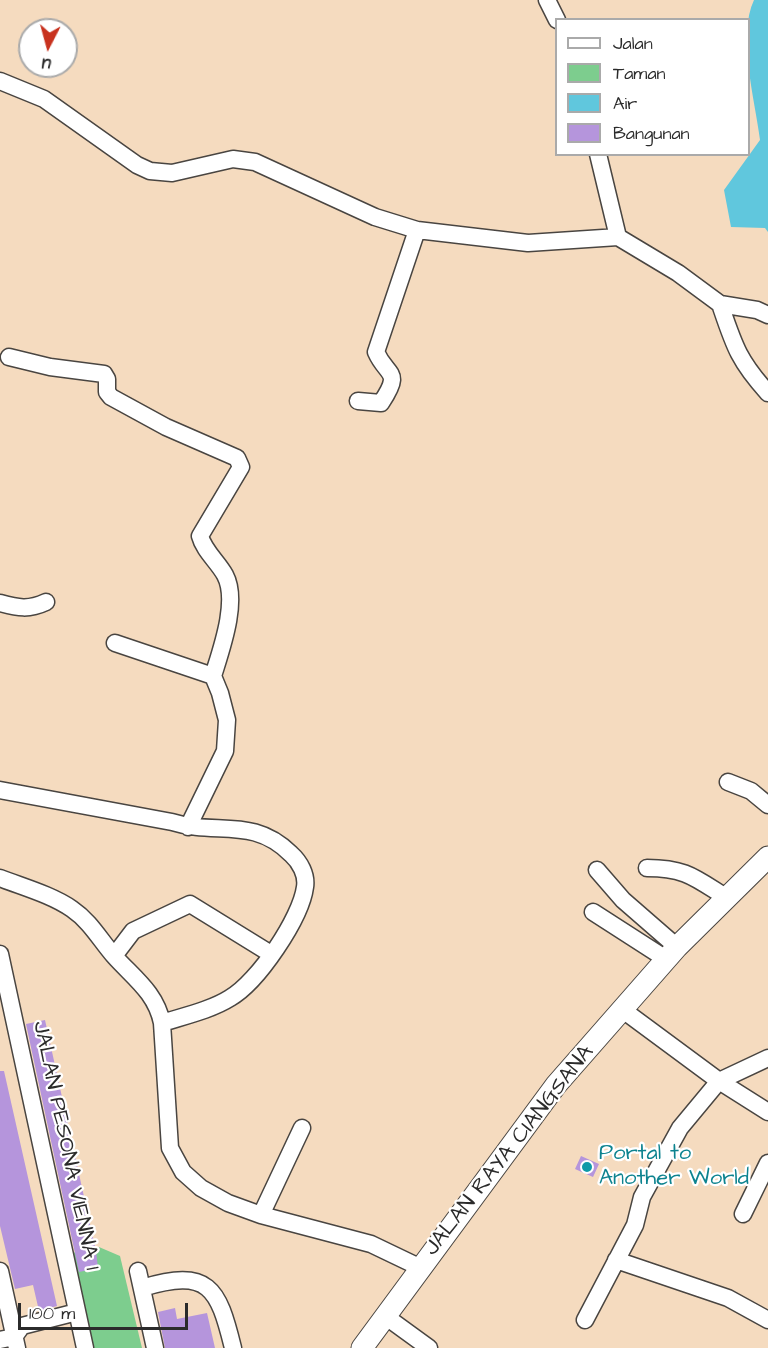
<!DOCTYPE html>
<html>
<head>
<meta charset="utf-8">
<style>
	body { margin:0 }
	#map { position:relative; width:768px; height:1348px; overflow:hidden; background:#f5dbbf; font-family:"Architects Daughter",sans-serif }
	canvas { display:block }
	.legend { position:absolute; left:555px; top:18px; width:195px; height:138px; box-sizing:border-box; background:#fff; border:2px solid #aaa; margin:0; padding:8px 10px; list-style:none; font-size:18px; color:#2b2b2b }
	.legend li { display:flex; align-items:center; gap:12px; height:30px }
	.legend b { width:30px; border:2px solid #aaa }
	.north { position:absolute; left:18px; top:18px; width:60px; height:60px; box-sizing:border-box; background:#fff; border:2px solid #aaa; border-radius:50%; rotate:186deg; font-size:16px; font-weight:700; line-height:24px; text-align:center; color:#2b2b2b }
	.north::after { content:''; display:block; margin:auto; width:21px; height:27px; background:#c8321e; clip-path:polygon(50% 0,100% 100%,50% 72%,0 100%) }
	.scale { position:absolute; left:18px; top:1303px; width:170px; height:27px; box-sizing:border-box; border:3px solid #2b2b2b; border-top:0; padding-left:8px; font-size:18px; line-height:21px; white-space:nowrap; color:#2b2b2b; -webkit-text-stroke:4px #fff; paint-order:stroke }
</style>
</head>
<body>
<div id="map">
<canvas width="768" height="1348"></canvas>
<ul class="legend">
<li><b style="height:8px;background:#fff"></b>Jalan</li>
<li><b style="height:16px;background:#7dcd8e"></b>Taman</li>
<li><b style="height:16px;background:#60c7dd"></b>Air</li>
<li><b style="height:16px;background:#b595dc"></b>Bangunan</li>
</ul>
<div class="north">U</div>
<div class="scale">100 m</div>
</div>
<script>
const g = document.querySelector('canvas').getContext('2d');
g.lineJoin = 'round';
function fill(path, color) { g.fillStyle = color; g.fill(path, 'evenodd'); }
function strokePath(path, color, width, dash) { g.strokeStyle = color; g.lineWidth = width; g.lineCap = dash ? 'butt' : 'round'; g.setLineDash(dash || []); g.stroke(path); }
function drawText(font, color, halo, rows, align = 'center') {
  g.font = font + ' "Architects Daughter",sans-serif'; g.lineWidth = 4.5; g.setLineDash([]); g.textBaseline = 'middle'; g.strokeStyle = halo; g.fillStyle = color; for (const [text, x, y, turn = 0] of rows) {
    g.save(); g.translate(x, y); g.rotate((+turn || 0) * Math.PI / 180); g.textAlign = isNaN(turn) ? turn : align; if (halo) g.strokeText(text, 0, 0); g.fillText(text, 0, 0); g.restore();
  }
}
fill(new Path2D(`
	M99,1247L120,1256L142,1348H84L63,1255Z`), '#7dcd8e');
fill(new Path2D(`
	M754,0H768V232L765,228L731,227L724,190L760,140C755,100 737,36 754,0Z`), '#60c7dd');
fill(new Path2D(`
	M45,1020L96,1251L98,1268L79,1272L26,1024Z
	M0,1071H4L57,1306L39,1311L33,1285L15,1289L0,1226Z
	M581,1156L599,1164L593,1177L575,1169Z
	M175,1308L177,1319L207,1313L215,1348H165L158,1312Z`), '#b595dc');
const minor = new Path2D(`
	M547,0L557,20
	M0,81L44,99L137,165L150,171L172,173L233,159L255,162L375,217L417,230L528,243L618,237L678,273L720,304L757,310L768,315
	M598,154L618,237
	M720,304C734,345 738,360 768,393
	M9,357L50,367L104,374L107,379V392L111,397L166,427L237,458L241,467L200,536C204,551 218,562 225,575C239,601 221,650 213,676
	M358,401L381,403C403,370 387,377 376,352L417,230
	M0,603C18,608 29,610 46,602
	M115,643L213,676L220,693L227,720L225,751L188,827
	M728,782L751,791L768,805
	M0,790L172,822C216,836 253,816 291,854C300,862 307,875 305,887C301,918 258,982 230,998C211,1010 184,1016 162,1023
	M647,868C686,868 695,878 727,898
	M597,870L623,900L677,947
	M0,878C23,887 52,895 72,909C91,922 100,940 115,957C134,978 156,993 162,1023L170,1148L183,1172L201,1188L228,1203L261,1215L371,1244L419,1267
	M593,912L666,959
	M0,954L85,1348
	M114,956L133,931L190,904L271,954
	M623,1010L719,1081L768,1112
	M743,1214L768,1163
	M261,1215L302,1128
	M616,1260L728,1298L768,1320
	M0,1271L17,1348
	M138,1271L155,1348
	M142,1288C209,1268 218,1287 233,1348
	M385,1316L429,1348
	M585,1320L635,1225L642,1197L680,1128L719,1081L768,1058
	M0,1340L14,1337L22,1326L77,1312`);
const major = new Path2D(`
	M362,1348L556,1085L677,947L768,857`);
strokePath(minor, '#494541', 19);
strokePath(major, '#494541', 23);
strokePath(minor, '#fff', 16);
strokePath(major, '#fff', 21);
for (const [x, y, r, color] of [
	[587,1167,6,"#0f9aa8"]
]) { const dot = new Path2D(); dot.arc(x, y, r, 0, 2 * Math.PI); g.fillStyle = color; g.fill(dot); strokePath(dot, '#fff', 2); }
drawText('22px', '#2b2b2b', '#fff', [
	["JALAN PESONA VIENNA 1",65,1146,78],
	["JALAN RAYA CIANGSANA",510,1151,-52]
]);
drawText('22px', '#0d838f', '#fff', [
	["Portal to",599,1154],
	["Another World",599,1179]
], 'left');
</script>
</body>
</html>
